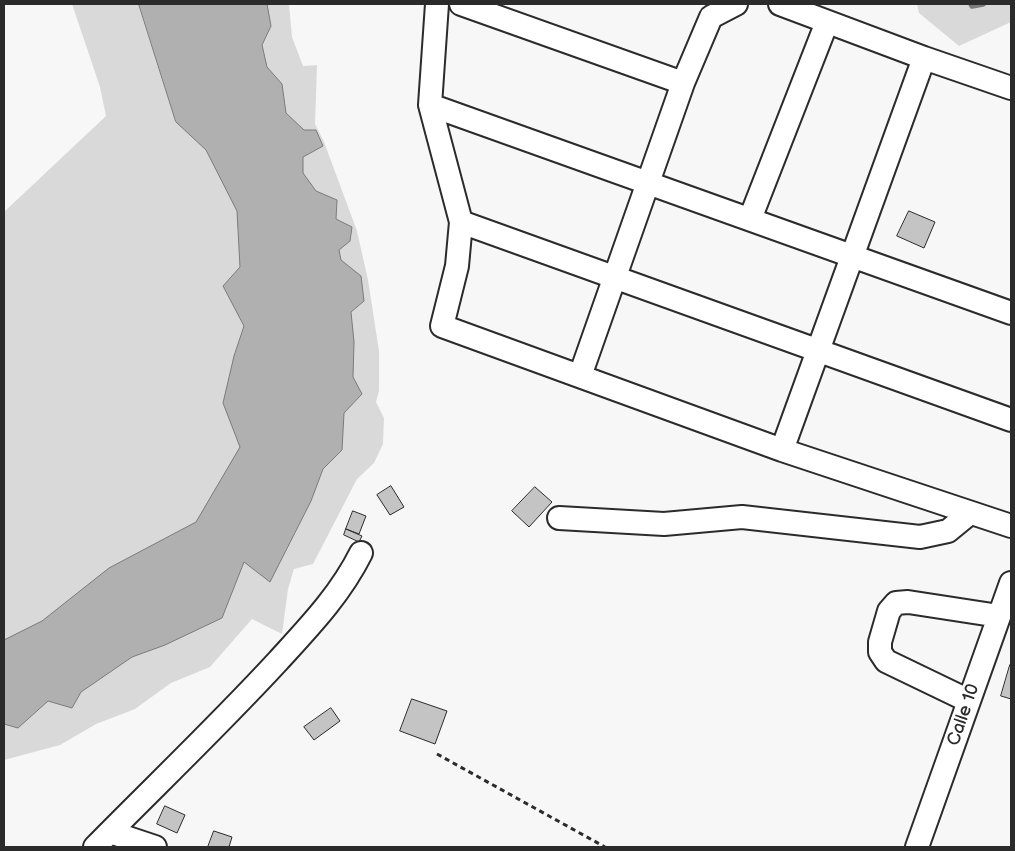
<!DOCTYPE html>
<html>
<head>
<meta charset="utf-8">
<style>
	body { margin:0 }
	#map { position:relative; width:1015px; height:851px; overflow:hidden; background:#f7f7f7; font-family:"Balsamiq Sans",sans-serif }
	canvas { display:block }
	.frame { position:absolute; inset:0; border:5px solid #2b2b2b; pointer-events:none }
</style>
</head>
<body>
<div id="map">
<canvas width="1015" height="851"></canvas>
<div class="frame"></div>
</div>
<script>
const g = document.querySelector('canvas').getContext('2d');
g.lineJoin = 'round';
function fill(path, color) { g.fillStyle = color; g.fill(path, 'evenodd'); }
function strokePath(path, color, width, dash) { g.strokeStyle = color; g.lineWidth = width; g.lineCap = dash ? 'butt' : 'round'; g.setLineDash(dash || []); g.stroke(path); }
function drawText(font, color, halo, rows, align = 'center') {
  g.font = font + ' "Balsamiq Sans",sans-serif'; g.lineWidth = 5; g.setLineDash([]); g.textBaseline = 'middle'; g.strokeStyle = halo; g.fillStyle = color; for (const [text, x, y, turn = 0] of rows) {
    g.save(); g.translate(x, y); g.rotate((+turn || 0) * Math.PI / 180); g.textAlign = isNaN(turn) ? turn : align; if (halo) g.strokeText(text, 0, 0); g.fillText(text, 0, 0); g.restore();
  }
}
fill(new Path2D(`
	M72,4H289L292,37L303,66L317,65L315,124L324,142L357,231L368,280L379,351V391L376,402L384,418L383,444L374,463L357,479L313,564L294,569L288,589L282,634L252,619L210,667L171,683L135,709L96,724L60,745L4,760V212L106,116L100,87Z
	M917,4H1011V22L959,46L919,13Z`), '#d9d9d9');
const water = new Path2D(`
	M139,4H267L271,26L262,45L267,67L282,84L286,113L304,130H316L323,146L303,157V173L316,191L337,200L336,219L352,227L350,241L339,250L341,260L361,276L364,301L351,312L354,342L353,377L362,394L344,413L342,450L323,469L311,501L270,582L244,562L222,618L165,645L132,657L81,692L72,708L48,701L18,728L4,724V640L42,621L109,568L196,522L240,447L223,403L234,356L244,326L223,286L240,267L237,211L206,150L176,122Z`);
fill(water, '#b0b0b0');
strokePath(water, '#7b7b7b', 1);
strokePath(new Path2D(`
	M971,4L972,6L983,4`), '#7b7b7b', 5.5);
const building = new Path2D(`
	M909,211L935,222L924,248L897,236Z
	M391,486L404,507L390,515L377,495Z
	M535,487L552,502L529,527L512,511Z
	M353,511L366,516L359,534L346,529Z
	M346,529L362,536L359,542L344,535Z
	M1010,665L1011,666V699L1001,696Z
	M412,699L447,711L435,744L400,731Z
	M331,708L340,721L314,740L304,727Z
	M165,806L185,815L177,833L157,824Z
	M214,831L232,837L229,847H208Z`);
fill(building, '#c4c4c4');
strokePath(building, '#2b2b2b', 1);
const minor = new Path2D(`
	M437,4L430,105L461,222L457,266L442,326L782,450L1011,526
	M461,4L683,83
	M780,4L924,58L1011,88
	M430,105L1011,313
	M750,219L827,22
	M461,222L1011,420
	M580,376L683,83L711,17L736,4
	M782,450L924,58
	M559,518L664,524L742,517L920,537L948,531L970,513
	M969,701L886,661L880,652V642L889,611L896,603L908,602L999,616
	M110,832L155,847
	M95,847C156,785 219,725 278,661C309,627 340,595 361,553
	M917,847L1011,583`);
strokePath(minor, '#2b2b2b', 26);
strokePath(new Path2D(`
	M437,754L605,847`), '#2b2b2b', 3, [5, 4]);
strokePath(minor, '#fff', 22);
drawText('18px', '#2b2b2b', '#fff', [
	["Calle 10",964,715,-71]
]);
</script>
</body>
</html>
